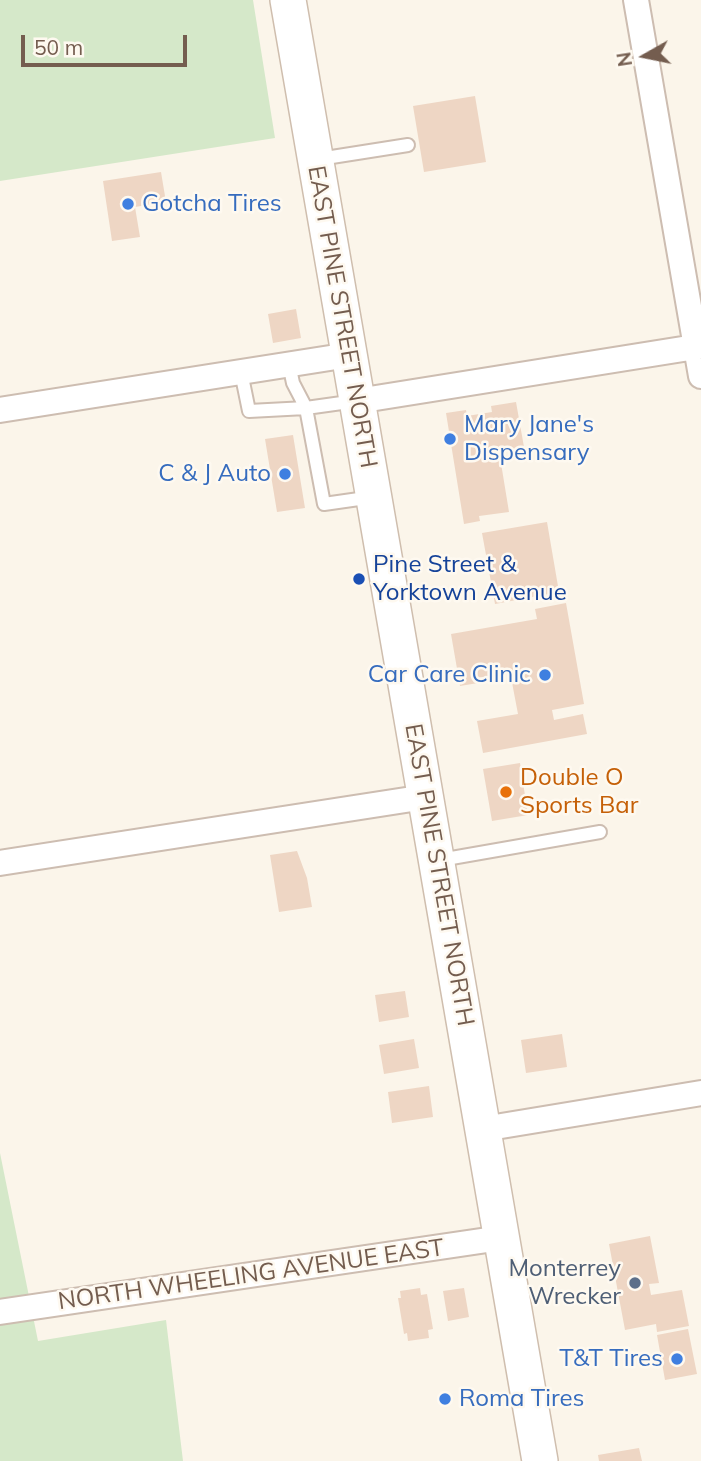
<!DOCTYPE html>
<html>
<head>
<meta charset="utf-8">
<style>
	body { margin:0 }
	#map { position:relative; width:701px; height:1461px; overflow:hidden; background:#fbf5ea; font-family:Mulish,sans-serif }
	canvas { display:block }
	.north { position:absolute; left:610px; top:21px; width:70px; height:70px; -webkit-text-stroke:5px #fef9f0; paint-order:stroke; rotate:261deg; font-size:19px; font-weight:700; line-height:28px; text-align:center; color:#745d4f }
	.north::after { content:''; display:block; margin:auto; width:24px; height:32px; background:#745d4f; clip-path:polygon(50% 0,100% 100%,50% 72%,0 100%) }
	.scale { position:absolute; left:21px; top:35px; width:166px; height:32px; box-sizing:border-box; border:4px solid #745d4f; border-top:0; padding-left:9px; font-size:21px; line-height:24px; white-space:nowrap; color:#745d4f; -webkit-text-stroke:5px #fef9f0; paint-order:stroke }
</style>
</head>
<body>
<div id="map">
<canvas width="701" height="1461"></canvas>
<div class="north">N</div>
<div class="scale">50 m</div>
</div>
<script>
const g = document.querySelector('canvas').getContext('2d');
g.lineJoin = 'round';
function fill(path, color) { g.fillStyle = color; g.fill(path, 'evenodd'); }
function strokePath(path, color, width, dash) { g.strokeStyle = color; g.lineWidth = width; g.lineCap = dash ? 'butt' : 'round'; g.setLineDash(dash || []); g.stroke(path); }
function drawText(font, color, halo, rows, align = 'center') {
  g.font = font + ' Mulish,sans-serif'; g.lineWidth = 5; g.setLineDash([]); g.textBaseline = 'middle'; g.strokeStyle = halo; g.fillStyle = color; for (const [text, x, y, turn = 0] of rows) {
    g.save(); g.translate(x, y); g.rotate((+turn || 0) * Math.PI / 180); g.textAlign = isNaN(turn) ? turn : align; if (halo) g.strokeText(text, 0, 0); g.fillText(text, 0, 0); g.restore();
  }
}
fill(new Path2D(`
	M0,0H253L275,138L0,181Z
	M0,1153L38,1341L166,1320L183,1461H0Z`), '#d5e8c9');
fill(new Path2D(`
	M475,96L486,162L424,172L413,106Z
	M161,172L166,202L135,207L140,237L112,241L103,181Z
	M296,309L301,338L273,343L268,314Z
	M516,402L524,447L499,451L509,512L479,516L480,521L464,524L446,413L466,410L467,416L492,412L491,406Z
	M293,435L305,508L277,512L265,439Z
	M547,522L559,592L495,604L482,533Z
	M566,603L584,704L552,710L554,720L583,714L587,734L483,753L477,721L518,714L510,672L477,678L478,683L460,686L451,634L537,619L535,609Z
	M520,763L528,815L492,821L483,769Z
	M297,851L307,878L312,907L279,912L270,855Z
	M405,991L409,1017L379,1022L375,995Z
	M562,1034L567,1067L526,1073L521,1040Z
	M414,1039L419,1068L384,1074L379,1045Z
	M429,1086L433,1117L392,1123L388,1092Z
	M650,1236L659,1283L649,1284L651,1295L682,1290L689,1326L657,1332L656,1324L625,1330L609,1244Z
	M420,1288L421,1295L427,1294L433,1329L428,1330L429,1338L408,1341L407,1333L404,1334L398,1298H401L400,1291Z
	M464,1288L469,1317L448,1321L443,1291Z
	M688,1329L697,1374L665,1380L657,1335Z
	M639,1448L642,1461H599L598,1455Z`), '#eed6c4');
const lane = new Path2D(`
	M319,159L408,145
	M289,364L293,383L306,408L324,504L373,497
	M241,372L249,411L306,408L356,401
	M440,860L600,832`);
const street = new Path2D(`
	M636,0L701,376
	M357,401L701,346
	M0,410L349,355
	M0,863L425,797
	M483,1129L701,1093
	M0,1312L501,1238`);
const secondary = new Path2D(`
	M288,0L540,1461`);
strokePath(lane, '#cdbdb1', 16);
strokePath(street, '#cdbdb1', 28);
strokePath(secondary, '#cfbeae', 38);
strokePath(lane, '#fff', 12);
strokePath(street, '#fff', 24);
strokePath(secondary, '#fff', 35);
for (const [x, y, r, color] of [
	[128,204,7,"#3f7fe0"],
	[450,439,7,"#3f7fe0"],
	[285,474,7,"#3f7fe0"],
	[359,579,7,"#1a4fb4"],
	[545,675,7,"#3f7fe0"],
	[506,792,7,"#e8710a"],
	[635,1283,7,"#5c6f8a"],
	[677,1359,7,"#3f7fe0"],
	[445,1399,7,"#3f7fe0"]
]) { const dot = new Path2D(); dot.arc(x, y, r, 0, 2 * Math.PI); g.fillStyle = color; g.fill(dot); strokePath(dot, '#fef9f0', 2.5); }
drawText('24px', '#366cbe', '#fef9f0', [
	["Gotcha Tires",142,204],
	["Mary Jane's",464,425],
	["Dispensary",464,453],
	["C & J Auto",271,474,"right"],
	["Car Care Clinic",531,675,"right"],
	["T&T Tires",663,1359,"right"],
	["Roma Tires",459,1399]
], 'left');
drawText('24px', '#745d4f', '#fef9f0', [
	["EAST PINE STREET NORTH",342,317,80],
	["EAST PINE STREET NORTH",439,875,80],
	["NORTH WHEELING AVENUE EAST",251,1275,-8]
]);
drawText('24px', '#164399', '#fef9f0', [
	["Pine Street &",373,565],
	["Yorktown Avenue",373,593]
], 'left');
drawText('24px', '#c56008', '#fef9f0', [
	["Double O",520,778],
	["Sports Bar",520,806]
], 'left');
drawText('24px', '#4e5e75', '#fef9f0', [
	["Monterrey",621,1269],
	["Wrecker",621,1297]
], 'right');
</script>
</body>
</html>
